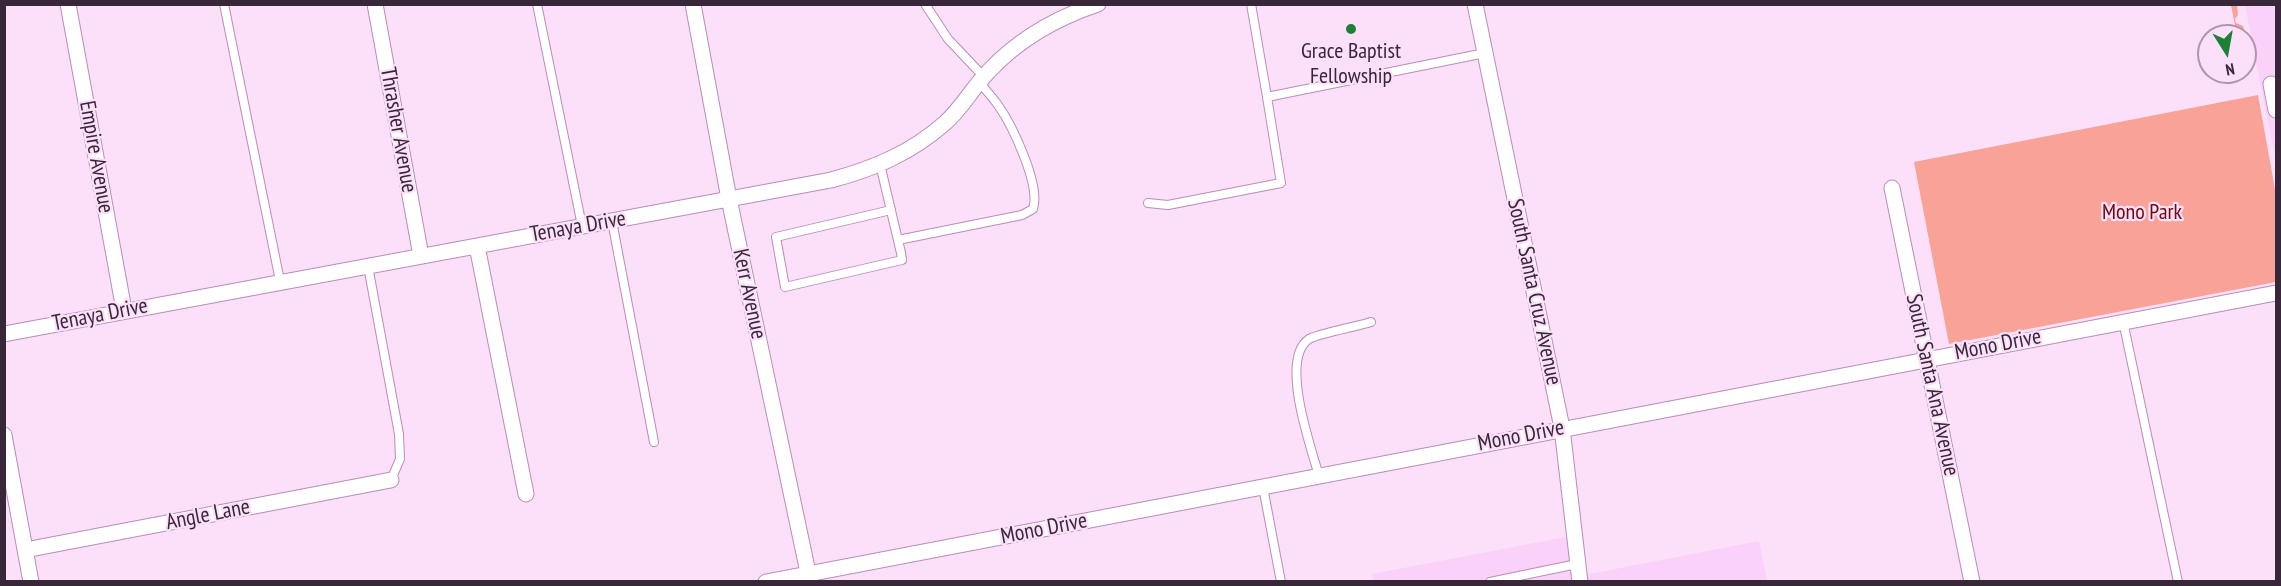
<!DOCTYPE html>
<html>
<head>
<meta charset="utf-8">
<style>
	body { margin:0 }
	#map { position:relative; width:2281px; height:586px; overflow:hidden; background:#fce0fa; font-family:"PT Sans Narrow",sans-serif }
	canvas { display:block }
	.frame { position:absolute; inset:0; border:6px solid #382738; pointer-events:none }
	.north { position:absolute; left:2197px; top:24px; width:60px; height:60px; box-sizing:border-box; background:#fce0fa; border:2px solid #ae96ac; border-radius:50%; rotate:169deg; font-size:16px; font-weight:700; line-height:24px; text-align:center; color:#382738 }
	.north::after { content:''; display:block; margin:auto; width:21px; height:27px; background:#1d8135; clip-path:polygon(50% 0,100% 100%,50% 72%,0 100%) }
</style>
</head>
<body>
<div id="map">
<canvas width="2281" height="586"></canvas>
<div class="frame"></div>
<div class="north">N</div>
</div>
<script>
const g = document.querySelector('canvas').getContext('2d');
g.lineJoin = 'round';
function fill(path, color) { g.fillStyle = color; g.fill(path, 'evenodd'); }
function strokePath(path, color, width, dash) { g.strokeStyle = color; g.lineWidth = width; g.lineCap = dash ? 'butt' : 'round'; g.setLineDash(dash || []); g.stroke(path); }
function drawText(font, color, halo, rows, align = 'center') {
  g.font = font + ' "PT Sans Narrow",sans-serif'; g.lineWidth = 4.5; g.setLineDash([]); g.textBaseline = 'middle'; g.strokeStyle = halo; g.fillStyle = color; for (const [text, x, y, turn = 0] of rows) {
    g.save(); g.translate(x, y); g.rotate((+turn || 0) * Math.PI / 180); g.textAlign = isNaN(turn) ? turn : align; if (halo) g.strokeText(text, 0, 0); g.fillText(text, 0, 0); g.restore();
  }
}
fill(new Path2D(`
	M2245,5H2276V160L2261,88Z
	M1571,536L1579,576L1759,541L1767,581L1373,582L1372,574Z`), '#fad1f9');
fill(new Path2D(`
	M2231,5H2237L2238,15L2235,19L2236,23L2243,26L2245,33V48V36H2237Z
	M2258,95L2276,195V282L1949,344L1914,162Z`), '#f9a298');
const service = new Path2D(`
	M224,4L280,281
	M537,4L582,226
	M925,4L948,39L984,77
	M1251,4L1267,97L1485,53
	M880,164L901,253L902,260L785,287L776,237L891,210
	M1148,203L1168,205L1281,183L1267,97
	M612,221L654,442
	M898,240L1022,215L1033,209C1041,185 1012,125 998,105C992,97 986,90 980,83
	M368,266L399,434L400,459L391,480
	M2123,321L2178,582
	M1319,476C1311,447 1279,359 1309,339C1317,334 1359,326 1371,322
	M1263,487L1281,582
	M1490,582L1577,564`);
const minor = new Path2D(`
	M68,4L124,310
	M375,4L421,256
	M693,4L729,199L810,582
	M1475,4L1562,428L1580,582
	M2271,84L2276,110
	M1892,188L1972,582
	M477,246L526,494
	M4,334L831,180C873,169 911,153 945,123C962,108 973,87 989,71C1019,39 1056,18 1098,4
	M4,435L31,582
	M25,550L391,480
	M766,582L2276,293`);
strokePath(service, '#b88db7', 10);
strokePath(minor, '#b88db7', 17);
strokePath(service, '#fff', 8);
strokePath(minor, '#fff', 15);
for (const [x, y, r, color] of [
	[1351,29,6,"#1d8135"]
]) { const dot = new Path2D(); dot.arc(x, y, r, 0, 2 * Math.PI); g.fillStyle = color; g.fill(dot); strokePath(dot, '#fce0fa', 2); }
drawText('22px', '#382738', '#fce0fa', [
	["Grace Baptist",1351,52],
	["Fellowship",1351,77]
]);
drawText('22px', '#382738', '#fce0fa', [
	["Thrasher Avenue",398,130,80],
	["Empire Avenue",96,157,80],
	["Tenaya Drive",578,227,-10],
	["South Santa Cruz Avenue",1534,292,78],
	["Kerr Avenue",749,294,78],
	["Tenaya Drive",100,315,-11],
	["Mono Drive",1998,345,-11],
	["South Santa Ana Avenue",1932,385,78],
	["Mono Drive",1521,436,-11],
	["Angle Lane",208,515,-11],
	["Mono Drive",1044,529,-11]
]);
drawText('22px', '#6f070b', '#fce0fa', [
	["Mono Park",2142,213]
]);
</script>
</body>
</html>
